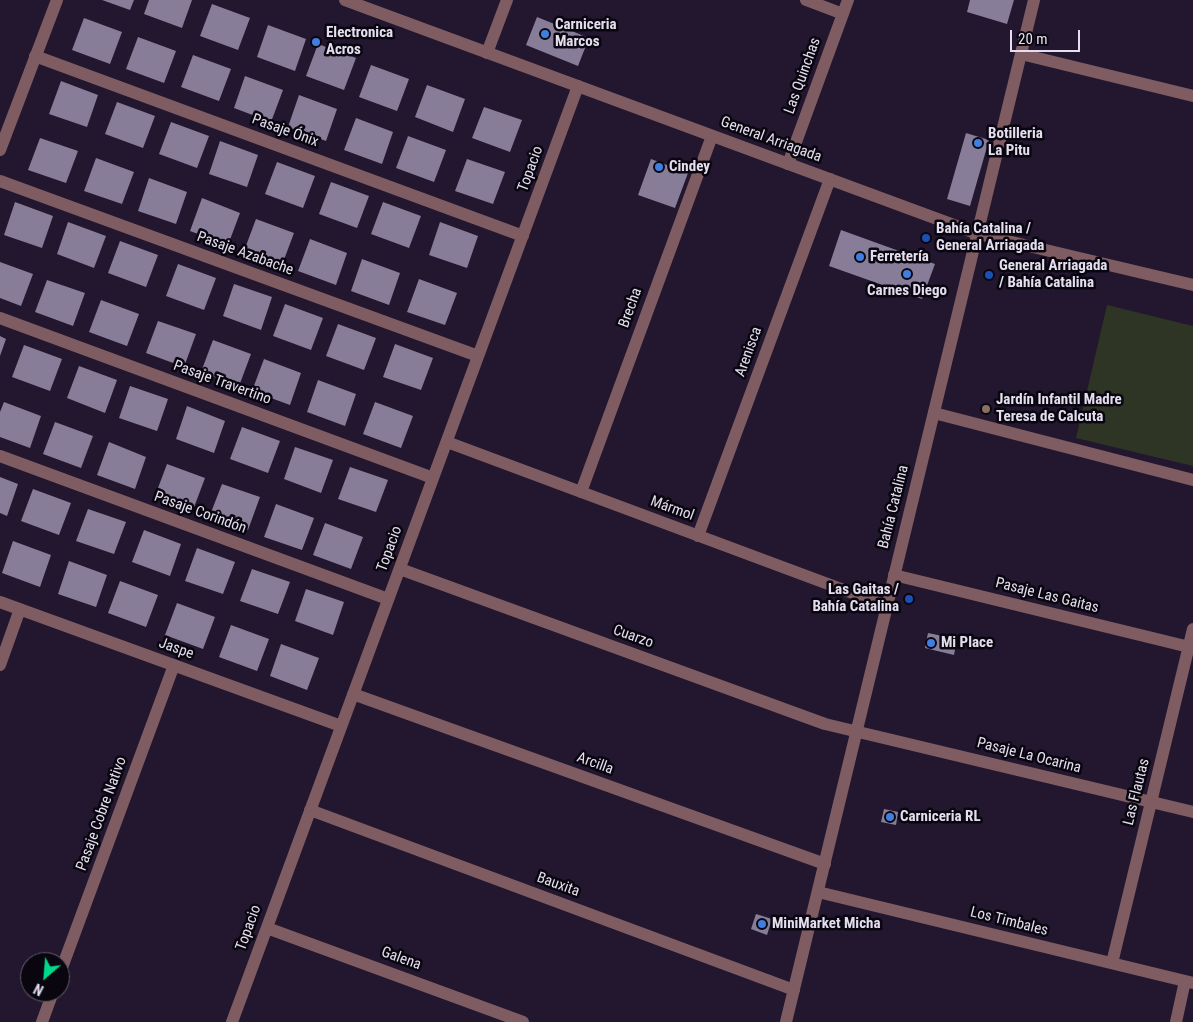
<!DOCTYPE html>
<html>
<head>
<meta charset="utf-8">
<style>
	body { margin:0 }
	#map { position:relative; width:1193px; height:1022px; overflow:hidden; background:#22172f; font-family:"Roboto Condensed",sans-serif }
	canvas { display:block }
	.north { position:absolute; left:20px; top:952px; width:50px; height:50px; box-sizing:border-box; background:#09060f; border:1px solid #615c69; border-radius:50%; rotate:207deg; font-size:14px; font-weight:700; line-height:20px; text-align:center; color:#e4deef }
	.north::after { content:''; display:block; margin:auto; width:18px; height:22px; background:#00d98c; clip-path:polygon(50% 0,100% 100%,50% 72%,0 100%) }
	.scale { position:absolute; left:1010px; top:30px; width:70px; height:22px; box-sizing:border-box; border:2px solid #e4deef; border-top:0; padding-left:6px; font-size:15px; line-height:18px; white-space:nowrap; color:#e4deef; -webkit-text-stroke:4px #09060f; paint-order:stroke }
</style>
</head>
<body>
<div id="map">
<canvas width="1193" height="1022"></canvas>
<div class="north">N</div>
<div class="scale">20 m</div>
</div>
<script>
const g = document.querySelector('canvas').getContext('2d');
g.lineJoin = 'round';
function fill(path, color) { g.fillStyle = color; g.fill(path, 'evenodd'); }
function strokePath(path, color, width, dash) { g.strokeStyle = color; g.lineWidth = width; g.lineCap = dash ? 'butt' : 'round'; g.setLineDash(dash || []); g.stroke(path); }
function drawText(font, color, halo, rows, align = 'center') {
  g.font = font + ' "Roboto Condensed",sans-serif'; g.lineWidth = 5; g.setLineDash([]); g.textBaseline = 'middle'; g.strokeStyle = halo; g.fillStyle = color; for (const [text, x, y, turn = 0] of rows) {
    g.save(); g.translate(x, y); g.rotate((+turn || 0) * Math.PI / 180); g.textAlign = isNaN(turn) ? turn : align; if (halo) g.strokeText(text, 0, 0); g.fillText(text, 0, 0); g.restore();
  }
}
fill(new Path2D(`
	M1107,305L1193,326V466L1076,438Z`), '#2e3525');
fill(new Path2D(`
	M102,0H134L130,10Z
	M149,0H192L182,28L144,14Z
	M970,0H1014L1007,24L967,12Z
	M212,4L250,18L238,50L200,36Z
	M537,17L589,38L578,66L526,45Z
	M84,18L122,32L110,64L72,50Z
	M268,25L306,39L295,71L257,57Z
	M138,37L176,51L164,83L126,69Z
	M318,44L356,58L344,90L306,76Z
	M193,55L231,69L219,101L181,87Z
	M371,65L409,79L397,111L359,97Z
	M245,76L283,90L271,122L234,108Z
	M61,81L98,95L87,127L49,114Z
	M427,85L465,99L453,132L415,117Z
	M299,95L337,109L326,141L288,127Z
	M117,102L155,116L143,148L105,134Z
	M484,107L522,120L510,152L472,138Z
	M356,118L393,132L382,164L344,150Z
	M171,122L209,136L197,168L159,154Z
	M966,133L989,140L970,206L947,199Z
	M408,136L446,150L434,182L396,168Z
	M40,138L78,151L66,183L28,170Z
	M220,141L258,155L247,187L209,174Z
	M96,158L134,172L122,204L84,191Z
	M467,159L505,172L493,204L455,191Z
	M651,159L688,173L675,208L638,195Z
	M277,162L315,176L303,208L265,194Z
	M149,178L187,192L176,224L138,211Z
	M331,182L369,196L357,228L319,214Z
	M202,198L240,213L228,245L190,231Z
	M15,202L53,216L42,248L4,235Z
	M383,202L421,216L409,248L371,234Z
	M256,219L294,233L282,265L244,251Z
	M68,222L106,236L94,268L57,254Z
	M440,222L478,236L467,268L429,255Z
	M841,230L935,264L922,299L829,266Z
	M310,239L347,253L336,285L298,271Z
	M120,241L158,255L146,287L108,273Z
	M362,259L400,273L389,305L351,291Z
	M0,262L33,274L21,306L0,298Z
	M178,264L216,278L204,310L166,296Z
	M419,279L457,293L445,325L407,312Z
	M47,280L85,293L73,326L35,312Z
	M234,284L272,297L261,330L223,316Z
	M101,300L139,314L127,346L89,332Z
	M285,304L323,318L311,350L273,336Z
	M158,321L196,334L184,367L146,353Z
	M338,324L376,338L364,370L326,356Z
	M0,336L6,339L0,356Z
	M213,340L251,354L239,386L201,372Z
	M395,344L433,358L421,390L383,377Z
	M24,345L62,359L50,391L12,377Z
	M264,359L301,373L290,405L252,391Z
	M79,366L117,380L105,413L67,398Z
	M318,380L356,394L345,426L307,412Z
	M130,386L168,399L157,431L119,418Z
	M4,402L41,416L30,448L0,437V412Z
	M375,402L413,416L401,448L363,434Z
	M187,406L225,421L214,453L176,439Z
	M55,422L93,436L81,468L43,454Z
	M242,427L280,441L268,473L230,459Z
	M109,442L146,457L135,489L97,475Z
	M295,447L333,460L321,493L284,479Z
	M167,464L205,478L193,510L155,496Z
	M350,467L388,480L376,512L338,499Z
	M0,477L18,484L7,516L0,513Z
	M222,484L260,497L248,530L210,515Z
	M33,489L71,503L59,535L21,521Z
	M276,504L314,518L302,550L264,537Z
	M88,509L126,522L114,554L76,541Z
	M325,523L363,537L351,569L313,555Z
	M144,530L181,544L170,576L132,562Z
	M13,541L51,555L40,587L2,573Z
	M197,548L235,562L223,594L185,581Z
	M69,561L107,575L96,607L58,594Z
	M252,569L290,582L278,614L240,601Z
	M120,581L158,595L146,627L108,613Z
	M306,589L344,602L333,635L295,621Z
	M177,603L215,617L203,649L165,635Z
	M231,625L269,639L257,671L219,657Z
	M928,633L957,639L954,655L925,648Z
	M281,644L319,658L307,690L270,676Z
	M884,809L898,812L896,825L881,822Z
	M756,914L772,919L767,935L751,929Z`), '#887d98');
strokePath(new Path2D(`
	M806,0L843,14
	M487,53L507,0
	M1021,54L1193,96
	M35,56L523,236
	M0,150L57,0
	M788,164L848,0
	M0,181L478,356
	M0,318L433,478
	M934,413L1193,480
	M447,442L887,606
	M0,456L388,599
	M581,492L712,136
	M698,536L830,179
	M400,569L825,724L1193,812
	M894,575L1193,648
	M0,602L341,726
	M0,665L20,609
	M353,694L825,864
	M310,810L794,990
	M818,892L1193,983
	M267,928L523,1022
	M1112,963L1193,629
	M60,973L174,665
	M42,1022L53,992
	M232,1022L578,86
	M1176,1022L1185,981`), '#7e5c62', 12);
strokePath(new Path2D(`
	M345,0L978,234L1193,285
	M786,1022L1034,0`), '#7e5c62', 12);
for (const [x, y, r, color] of [
	[545,34,5,"#3f7fe0"],
	[316,42,5,"#3f7fe0"],
	[978,143,5,"#3f7fe0"],
	[659,167,5,"#3f7fe0"],
	[926,238,5,"#1a4fb4"],
	[860,257,5,"#3f7fe0"],
	[907,274,5,"#3f7fe0"],
	[989,275,5,"#1a4fb4"],
	[986,409,5,"#8d6e63"],
	[909,599,5,"#1a4fb4"],
	[931,643,5,"#3f7fe0"],
	[890,817,5,"#3f7fe0"],
	[762,924,5,"#3f7fe0"]
]) { const dot = new Path2D(); dot.arc(x, y, r, 0, 2 * Math.PI); g.fillStyle = color; g.fill(dot); strokePath(dot, '#09060f', 2); }
drawText('bold 15px', '#e4deef', '#09060f', [
	["Carniceria",555,25],
	["Marcos",555,42],
	["Electronica",326,33],
	["Acros",326,50],
	["Botilleria",988,134],
	["La Pitu",988,151],
	["Cindey",669,167],
	["Bahía Catalina /",936,229],
	["General Arriagada",936,246],
	["Ferretería",870,257],
	["General Arriagada",999,266],
	["/ Bahía Catalina",999,283],
	["Carnes Diego",907,291,"center"],
	["Jardín Infantil Madre",996,400],
	["Teresa de Calcuta",996,417],
	["Las Gaitas /",899,590,"right"],
	["Bahía Catalina",899,607,"right"],
	["Mi Place",941,643],
	["Carniceria RL",900,817],
	["MiniMarket Micha",772,924]
], 'left');
drawText('15px', '#e4deef', '#09060f', [
	["Las Quinchas",803,76,-70],
	["Pasaje Ónix",285,131,20],
	["General Arriagada",771,140,20],
	["Topacio",531,169,-70],
	["Pasaje Azabache",245,254,20],
	["Brecha",631,308,-70],
	["Arenisca",749,352,-70],
	["Pasaje Travertino",222,383,20],
	["Bahía Catalina",894,507,-76],
	["Mármol",672,509,20],
	["Pasaje Corindón",200,513,20],
	["Topacio",390,549,-70],
	["Pasaje Las Gaitas",1047,596,14],
	["Cuarzo",633,637,20],
	["Jaspe",176,649,20],
	["Pasaje La Ocarina",1029,756,14],
	["Arcilla",595,764,20],
	["Las Flautas",1137,792,-76],
	["Pasaje Cobre Nativo",102,814,-70],
	["Bauxita",558,885,20],
	["Los Timbales",1009,922,14],
	["Topacio",249,928,-70],
	["Galena",401,959,20]
]);
</script>
</body>
</html>
